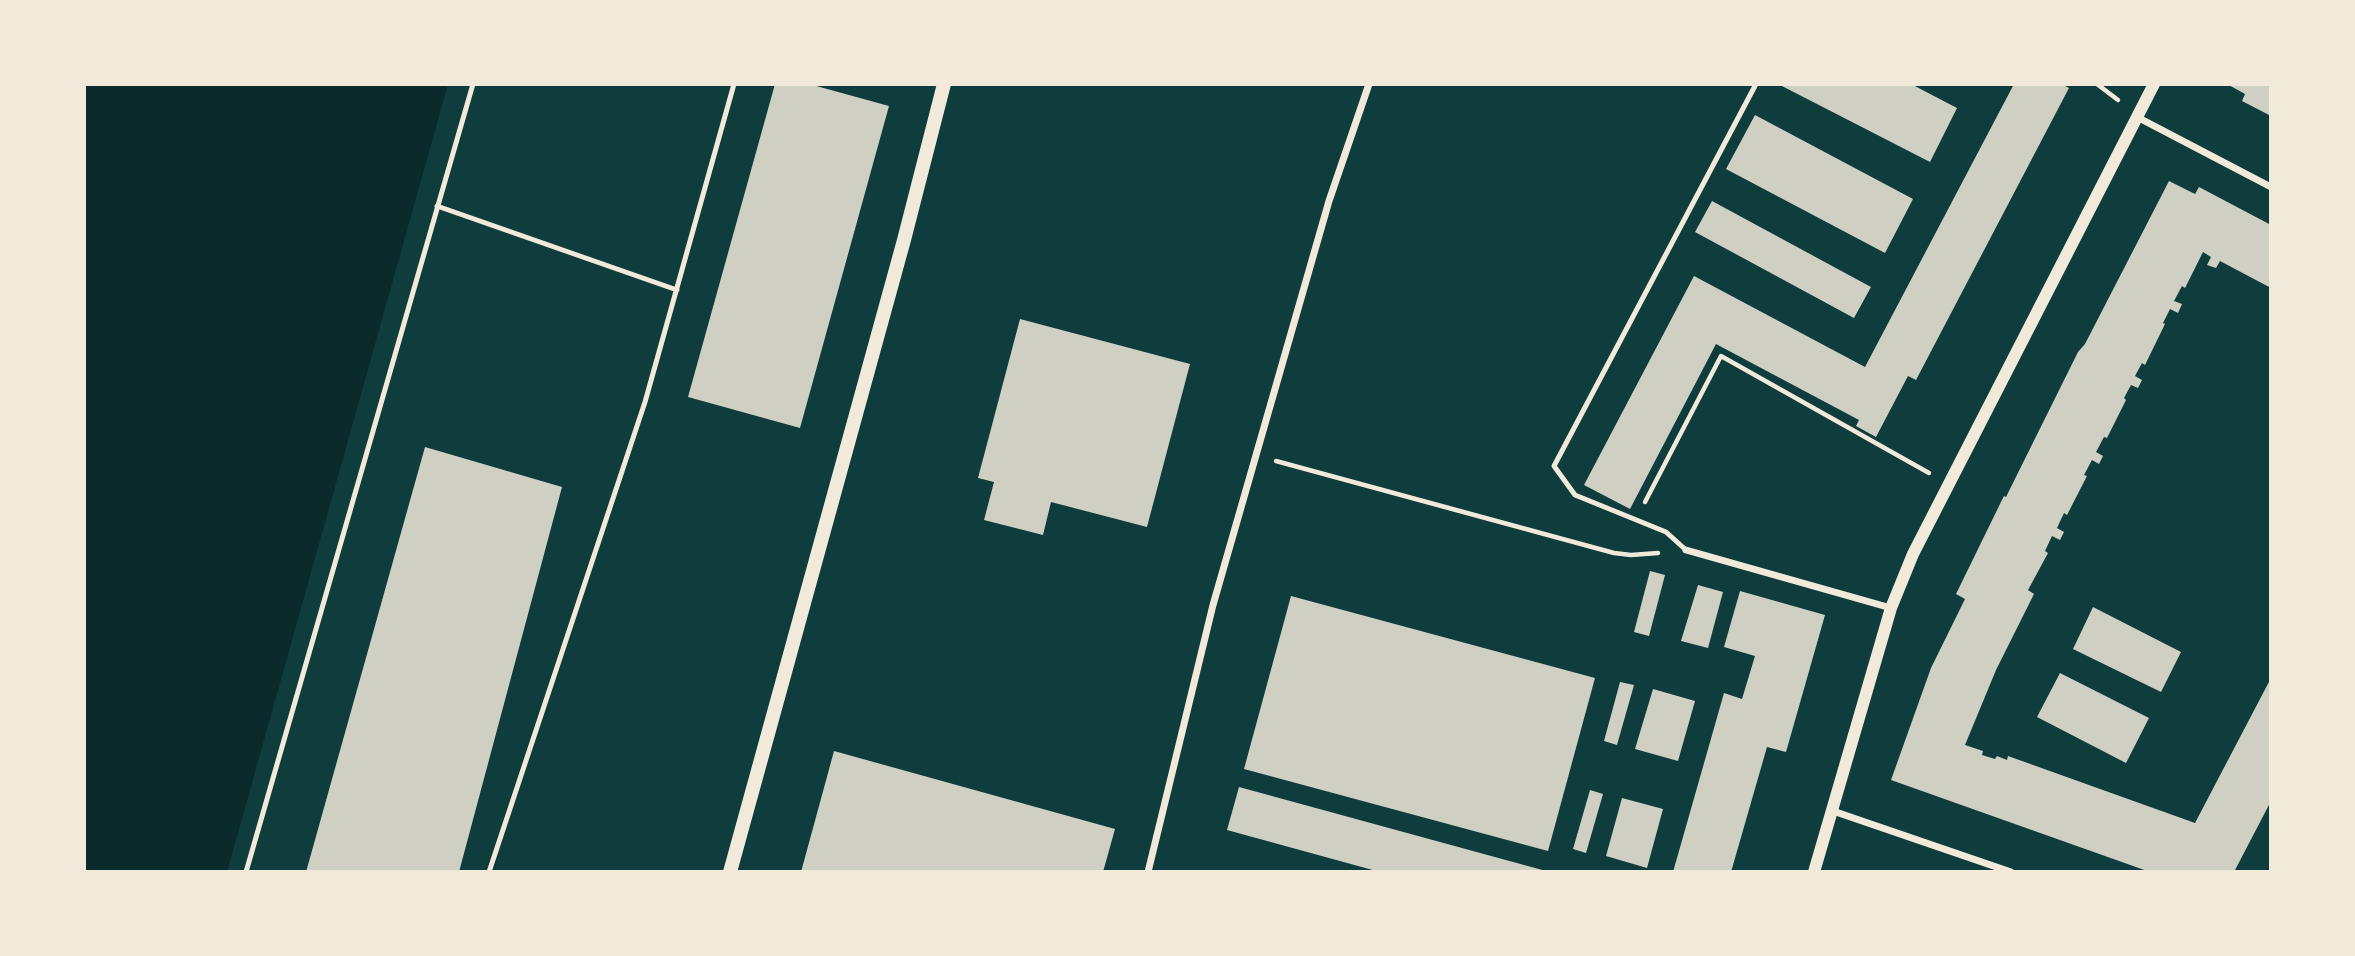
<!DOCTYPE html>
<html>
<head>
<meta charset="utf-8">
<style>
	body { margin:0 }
	#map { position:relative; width:2355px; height:956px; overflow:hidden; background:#0f3d3e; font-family:Rubik,sans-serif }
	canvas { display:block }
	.frame { position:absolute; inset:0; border:86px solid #f1e9da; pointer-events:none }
</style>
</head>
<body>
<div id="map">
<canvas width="2355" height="956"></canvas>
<div class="frame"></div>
</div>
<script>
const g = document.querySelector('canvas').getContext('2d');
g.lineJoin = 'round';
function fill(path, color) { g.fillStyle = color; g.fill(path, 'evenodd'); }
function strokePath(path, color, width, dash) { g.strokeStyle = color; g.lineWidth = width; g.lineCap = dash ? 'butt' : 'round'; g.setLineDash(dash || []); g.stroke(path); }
fill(new Path2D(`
	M84,84H448L227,872H84Z`), '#0a2a2b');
fill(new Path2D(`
	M775,84H809L889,106L800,428L688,397Z
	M1778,84H1911L1957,108L1930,162Z
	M2014,84H2061L2069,88L1916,380L1908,376L1876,437L1856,426L1859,420L1716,344L1630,509L1584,485L1694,276L1865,367Z
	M2227,84H2271V116L2242,101L2245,94Z
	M1755,115L1913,199L1885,253L1726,169Z
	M2169,181L2195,194L2199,187L2271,225V288L2220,261L2216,268L2207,265L2211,257L2203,252L2185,288L2182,286L2174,301L2182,304L2178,313L2170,309L2163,323L2165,324L2145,365L2142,363L2135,376L2142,380L2138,388L2131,385L2124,398L2126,400L2107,438L2104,437L2096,452L2103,456L2099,464L2092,460L2084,475L2087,476L2067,515L2064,513L2057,528L2064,532L2060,540L2052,536L2045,551L2048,553L2028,590L2034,594L1996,670L1965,745L1983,751L1982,755L1995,759L1997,756L2007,760L2008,756L2195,823L2271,678V801L2234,872H2150L1891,780L1931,668L1965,599L1956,594L2000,504L2004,496L2006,497L2078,352L2085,344Z
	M1712,201L1871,287L1854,318L1695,232Z
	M1020,319L1190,364L1147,527L1051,502L1043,535L984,520L994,482L978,478Z
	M425,447L562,487L459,872H306Z
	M1650,571L1665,575L1649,636L1634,632Z
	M1698,585L1723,592L1708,648L1681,641Z
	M1740,591L1825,615L1786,752L1767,747L1731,872H1673L1724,693L1742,699L1755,656L1724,647Z
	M1291,596L1595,678L1548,851L1244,769Z
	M2093,607L2181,652L2161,692L2073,649Z
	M2060,673L2149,718L2126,763L2037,717Z
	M1620,682L1634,685L1617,745L1604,741Z
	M1653,689L1695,701L1678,761L1635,749Z
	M834,751L1115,829L1103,872H801Z
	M1239,787L1546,871V872H1380L1227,830Z
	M1590,790L1603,794L1586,853L1573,849Z
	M1622,798L1663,809L1647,868L1606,856Z`), '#cfcfc3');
strokePath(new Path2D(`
	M2097,84L2118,100
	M1276,461L1614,553L1631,555L1658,553
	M1645,502L1721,356L1929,473`), '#f1e9da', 4.5);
strokePath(new Path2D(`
	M437,206L677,290
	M1686,550L1666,532L1575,495L1554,466L1756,84
	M246,872L473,84
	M489,872L645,402L734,84`), '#f1e9da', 5);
strokePath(new Path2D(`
	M2137,117L2271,187
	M1686,550L1891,608
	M1830,810L2011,872
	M1148,872L1213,605L1329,201L1369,84`), '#f1e9da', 7);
strokePath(new Path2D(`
	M1814,872L1891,608L1913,554L2154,84`), '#f1e9da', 12);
strokePath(new Path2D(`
	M730,872L904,240L944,84`), '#f1e9da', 14);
</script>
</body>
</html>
